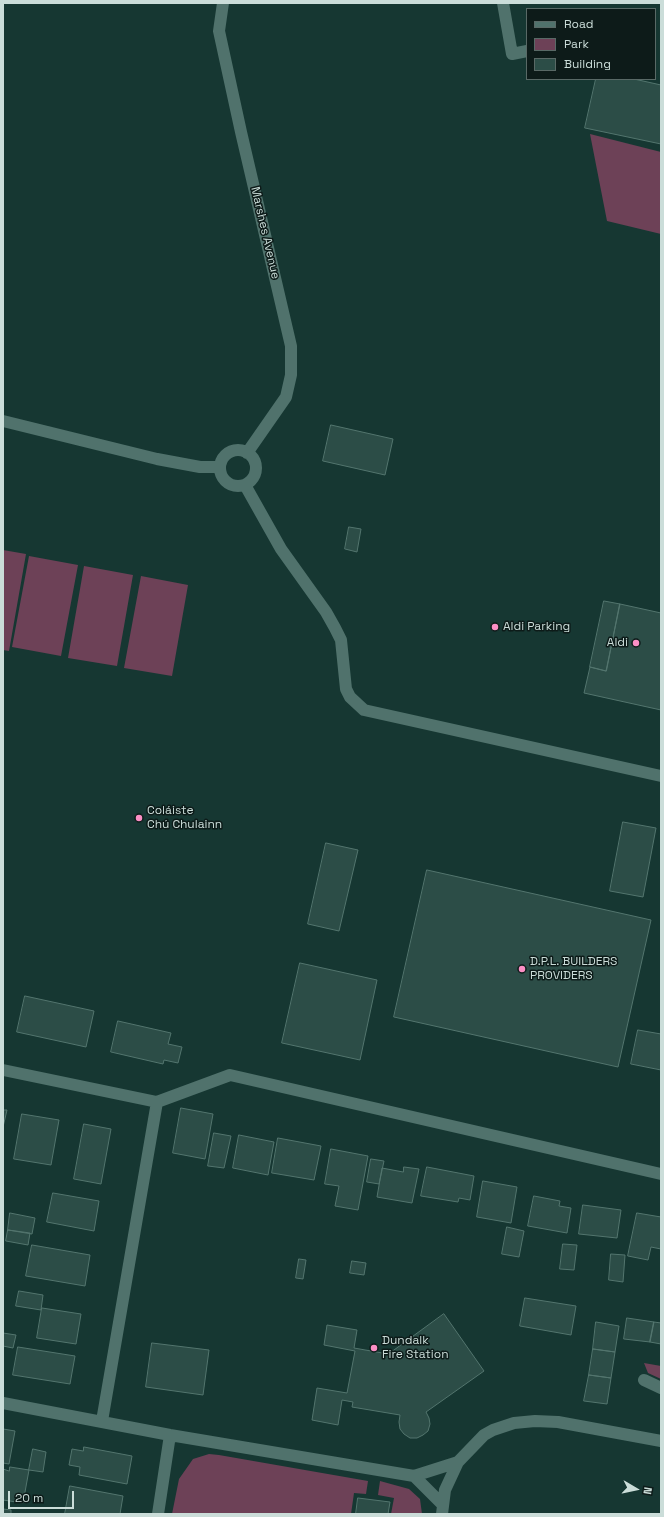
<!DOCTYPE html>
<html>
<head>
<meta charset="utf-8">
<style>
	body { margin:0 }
	#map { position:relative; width:664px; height:1517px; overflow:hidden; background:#163732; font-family:"Space Grotesk",sans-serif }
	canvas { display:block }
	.frame { position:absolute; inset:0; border:4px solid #cbddd9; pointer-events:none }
	.legend { position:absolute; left:526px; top:8px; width:130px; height:72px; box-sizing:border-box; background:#0d1b19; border:1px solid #596966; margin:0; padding:5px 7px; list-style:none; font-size:12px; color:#cbddd9 }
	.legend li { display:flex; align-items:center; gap:8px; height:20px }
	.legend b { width:20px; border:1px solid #596966 }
	.north { position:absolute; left:616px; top:1469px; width:40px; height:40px; -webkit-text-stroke:3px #0d1b19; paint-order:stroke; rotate:99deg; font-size:11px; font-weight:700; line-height:16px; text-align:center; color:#cbddd9 }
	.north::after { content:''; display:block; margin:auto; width:14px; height:18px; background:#cbddd9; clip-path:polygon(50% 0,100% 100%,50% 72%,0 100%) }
	.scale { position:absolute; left:8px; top:1491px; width:66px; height:18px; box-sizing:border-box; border:2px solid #cbddd9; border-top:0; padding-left:5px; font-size:12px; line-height:14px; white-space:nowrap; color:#cbddd9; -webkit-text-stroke:3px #0d1b19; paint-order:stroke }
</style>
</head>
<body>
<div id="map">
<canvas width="664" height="1517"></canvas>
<div class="frame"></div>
<ul class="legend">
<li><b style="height:5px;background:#50726c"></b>Road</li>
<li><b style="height:11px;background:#6d4157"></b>Park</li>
<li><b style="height:11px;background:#2c4d47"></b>Building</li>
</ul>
<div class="north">N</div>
<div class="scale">20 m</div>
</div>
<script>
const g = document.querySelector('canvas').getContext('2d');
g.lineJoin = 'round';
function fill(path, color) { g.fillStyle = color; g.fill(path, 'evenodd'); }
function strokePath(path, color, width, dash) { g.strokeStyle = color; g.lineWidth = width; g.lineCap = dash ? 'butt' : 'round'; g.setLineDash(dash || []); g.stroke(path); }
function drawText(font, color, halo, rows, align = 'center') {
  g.font = font + ' "Space Grotesk",sans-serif'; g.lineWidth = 3; g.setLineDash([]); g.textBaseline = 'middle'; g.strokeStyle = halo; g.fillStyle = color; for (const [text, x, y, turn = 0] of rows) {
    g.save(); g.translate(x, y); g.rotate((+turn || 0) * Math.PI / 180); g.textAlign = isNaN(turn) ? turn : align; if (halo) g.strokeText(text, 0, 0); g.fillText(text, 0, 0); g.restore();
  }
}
fill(new Path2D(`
	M590,134L661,152V234L607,221Z
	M3,550L26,554L9,651L3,650Z
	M29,556L78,565L61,656L12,647Z
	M84,566L133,575L117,666L68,658Z
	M141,576L188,585L172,676L124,668Z
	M644,1363L661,1366V1379L648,1373Z
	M209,1454L219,1455L368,1481L366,1494L354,1493L351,1514H172L179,1479L193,1459Z
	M380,1481L409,1489L420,1499L422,1514H391L394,1498L378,1495Z`), '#6d4157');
const building = new Path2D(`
	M596,79H634L661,85V144L585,128Z
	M331,425L393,439L385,475L323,461Z
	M349,527L361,529L357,552L345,549Z
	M604,601L620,604L606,671L590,667Z
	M620,604L661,613V710L584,693L590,667L606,671Z
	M623,822L656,828L643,897L610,891Z
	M326,843L358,850L339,931L308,924Z
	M427,870L651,920L618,1067L394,1017Z
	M300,963L377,980L360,1060L282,1043Z
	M25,996L94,1011L86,1047L17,1032Z
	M118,1021L171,1033L168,1044L182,1047L178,1063L164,1060L163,1064L111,1052Z
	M638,1030L661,1034V1070L631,1064Z
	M181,1108L213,1114L205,1159L173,1153Z
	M3,1110H7L3,1127Z
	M22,1114L59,1120L51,1165L14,1159Z
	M84,1124L111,1129L101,1184L74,1179Z
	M214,1133L231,1136L224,1168L208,1166Z
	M239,1135L274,1142L268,1175L233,1168Z
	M278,1138L321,1146L314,1180L272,1173Z
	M331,1149L368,1156L358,1210L335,1206L339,1186L325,1184Z
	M371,1159L384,1161L379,1184L367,1182Z
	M404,1167L419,1169L412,1203L377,1197L382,1168L403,1172Z
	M427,1167L474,1176L470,1200L459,1198L458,1202L421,1196Z
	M483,1181L517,1187L511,1223L477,1217Z
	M53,1193L99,1201L94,1231L47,1222Z
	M534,1196L560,1201L559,1206L571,1208L567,1233L528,1226Z
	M583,1205L621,1210L617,1238L579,1234Z
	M10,1213L35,1218L32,1234L8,1230Z
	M637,1213L661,1217V1249L651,1247L648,1260L628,1256Z
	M507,1227L524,1231L519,1257L502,1254Z
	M8,1230L30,1233L28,1245L6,1241Z
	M563,1244L577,1245L574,1270L560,1269Z
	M32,1245L90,1255L85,1286L26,1276Z
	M611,1254L625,1255L623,1282L609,1280Z
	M299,1259L306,1260L303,1279L296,1278Z
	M352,1261L366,1263L364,1275L350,1273Z
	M19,1291L43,1295L41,1310L16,1306Z
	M525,1298L576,1306L571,1335L520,1326Z
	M42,1308L81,1314L76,1344L37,1338Z
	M444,1314L484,1371L426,1412L429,1418L430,1424L428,1431L423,1435L417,1438H410L404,1434L400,1429L399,1422L400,1415L352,1407L353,1402L342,1400L338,1425L312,1420L317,1388L347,1393L355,1351L324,1345L327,1325L357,1330L354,1348L388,1354Z
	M627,1318L654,1322L650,1342L624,1339Z
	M596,1322L619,1326L615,1352L593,1349Z
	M654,1322L661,1323V1344L650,1342Z
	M3,1333L16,1335L13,1348L3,1346Z
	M152,1343L209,1350L203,1395L146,1387Z
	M18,1347L75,1356L70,1384L13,1375Z
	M593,1349L615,1352L611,1378L589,1375Z
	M589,1375L611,1378L607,1404L584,1401Z
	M3,1429L15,1431L9,1464L3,1463Z
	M84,1447L132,1456L127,1484L79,1475L80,1467L69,1465L72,1449L83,1451Z
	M33,1449L46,1452L43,1472L29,1470Z
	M10,1467L29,1470L23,1503L3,1500V1469L9,1471Z
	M70,1486L123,1496L120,1514H65Z
	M358,1498L390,1502L388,1514H356Z
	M3,1509L11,1510V1514H3Z`);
fill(building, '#2c4d47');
strokePath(building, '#53756e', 1);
strokePath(new Path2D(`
	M223,3L219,31L241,132L291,346V375L286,397L247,453
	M503,3L512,54L527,51
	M3,421L157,459L200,467H220
	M220 468a18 18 0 1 1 36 0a18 18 0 1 1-36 0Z
	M245,485L281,549L326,612L335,628L341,640L346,689L350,697L364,710L661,776
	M3,1070L157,1102L230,1075L661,1174
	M644,1380L661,1388
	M3,1403L170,1435L414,1476L458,1462
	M102,1421L157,1102
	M414,1476L443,1505
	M158,1514L170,1435
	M442,1514L445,1490L458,1462L484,1435L493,1430L514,1423L535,1421L558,1422L661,1441`), '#50726c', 12);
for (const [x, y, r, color] of [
	[495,627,4,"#fb8fc5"],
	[636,643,4,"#fb8fc5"],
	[139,818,4,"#fb8fc5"],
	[522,969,4,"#fb8fc5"],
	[374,1348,4,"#fb8fc5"]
]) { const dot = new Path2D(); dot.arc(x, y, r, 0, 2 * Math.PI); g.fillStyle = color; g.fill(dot); strokePath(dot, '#0d1b19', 1.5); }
drawText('12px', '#cbddd9', '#0d1b19', [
	["Marshes Avenue",265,233,77]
]);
drawText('12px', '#cbddd9', '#0d1b19', [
	["Aldi Parking",503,627],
	["Aldi",628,643,"right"],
	["Coláiste",147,811],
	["Chú Chulainn",147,825],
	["D.P.L. BUILDERS",530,962],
	["PROVIDERS",530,976],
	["Dundalk",382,1341],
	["Fire Station",382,1355]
], 'left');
</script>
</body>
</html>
